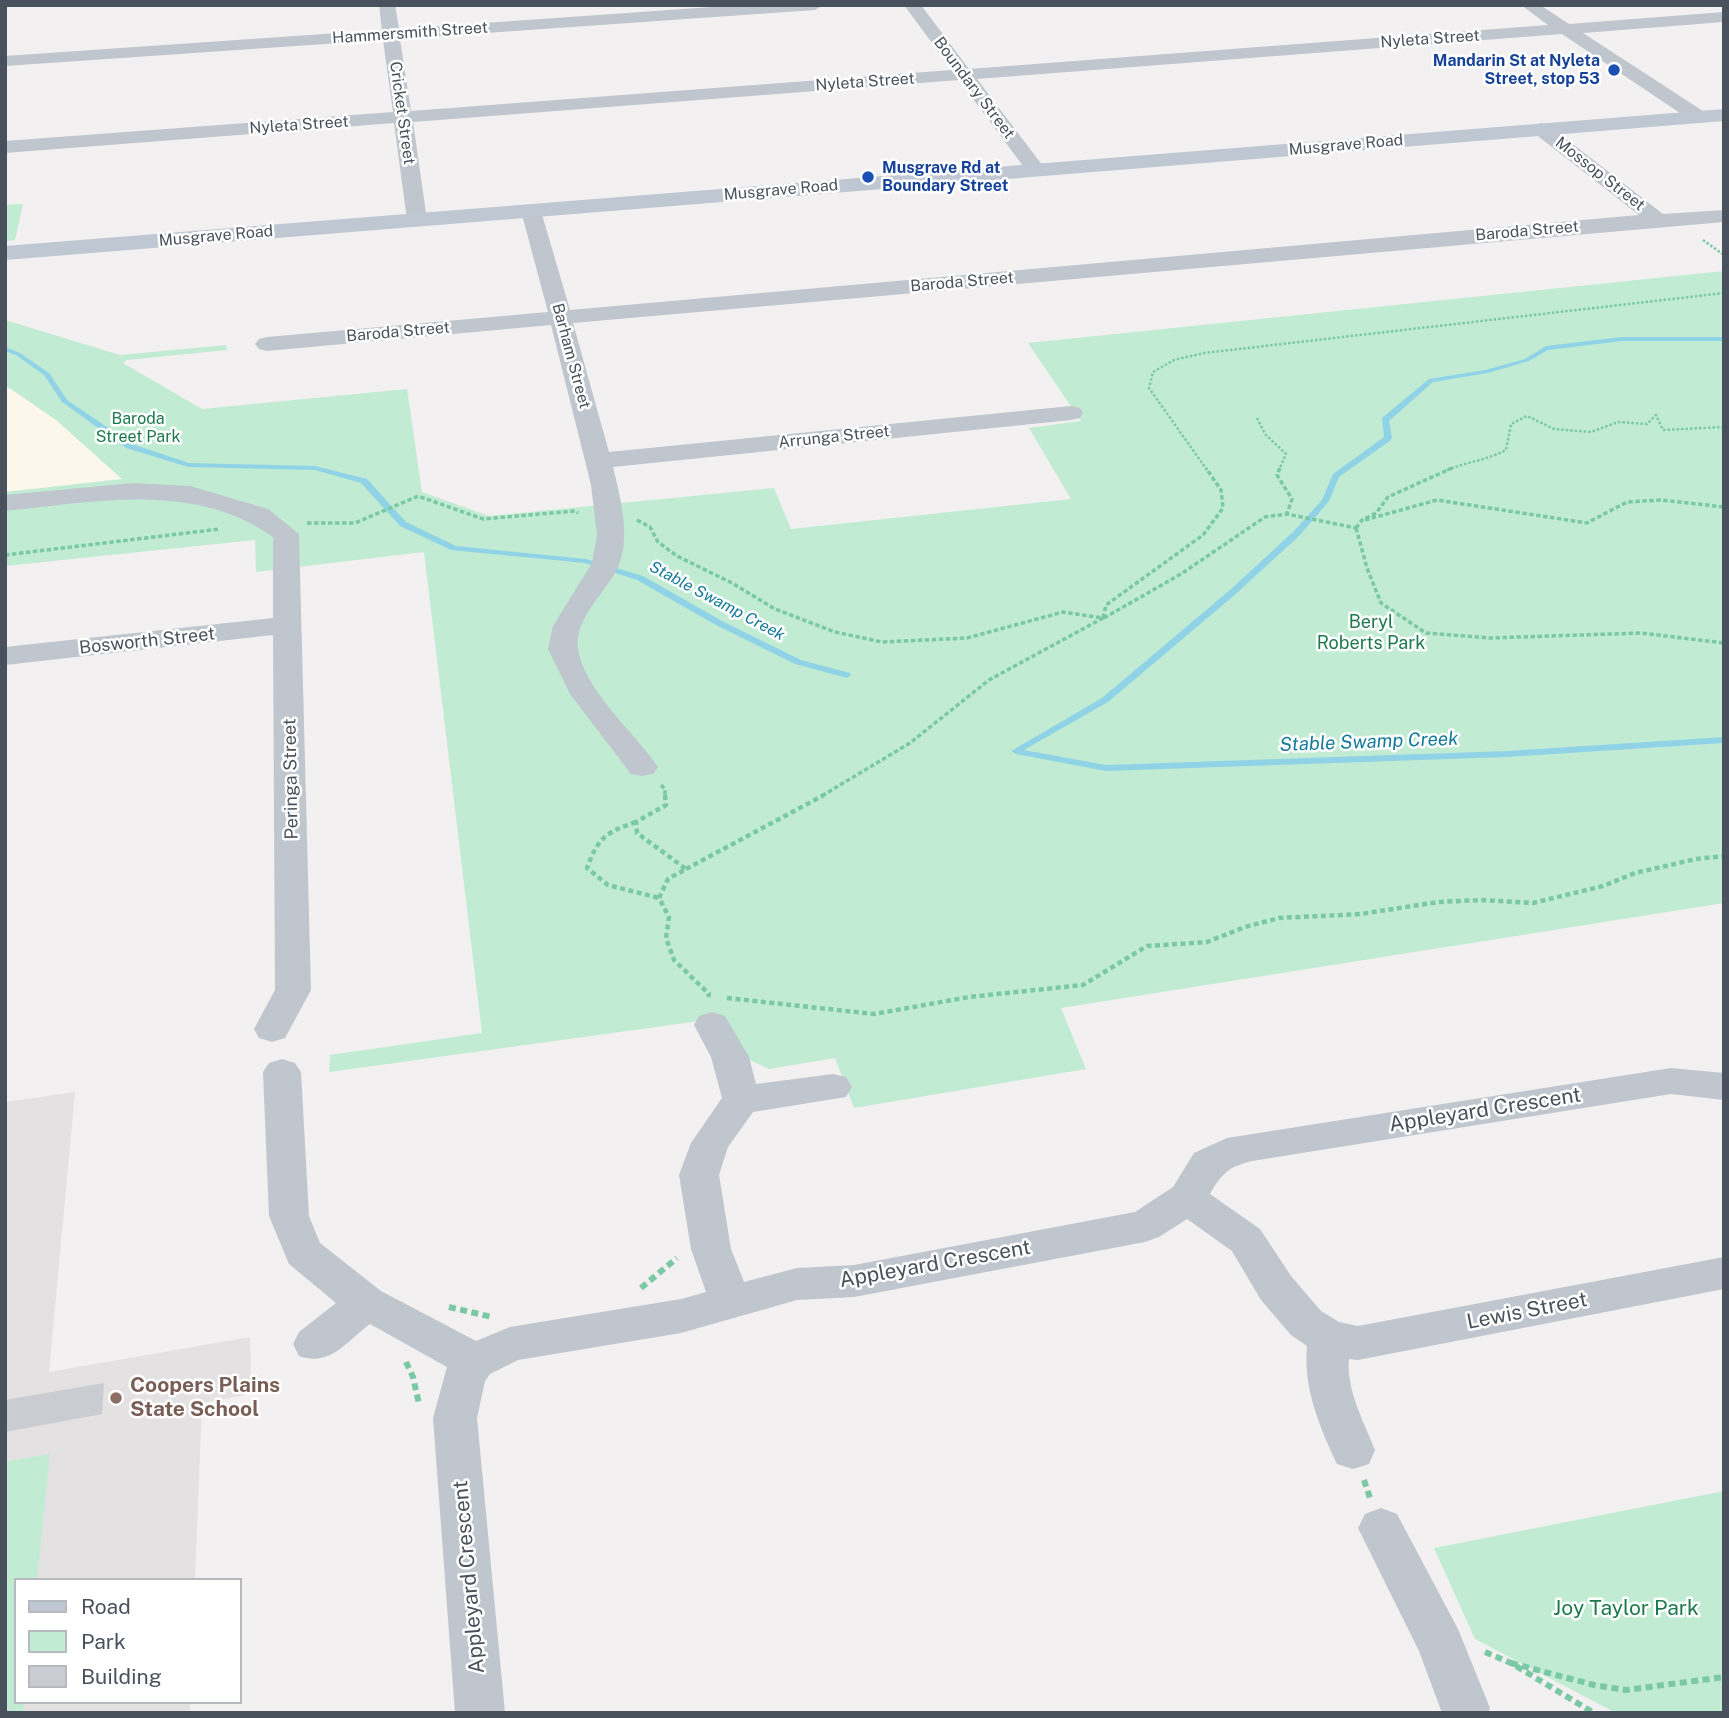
<!DOCTYPE html>
<html>
<head>
<meta charset="utf-8">
<style>
	body { margin:0 }
	#map { position:relative; width:1729px; height:1718px; overflow:hidden; background:#f2f0f0; font-family:"Public Sans",sans-serif }
	canvas { display:block }
	.frame { position:absolute; inset:0; border:7px solid #49525c; pointer-events:none }
	.legend { position:absolute; left:14px; top:1578px; width:228px; height:126px; box-sizing:border-box; background:#fff; border:2px solid #b6babe; margin:0; padding:9px 12px; list-style:none; font-size:21px; color:#49525c }
	.legend li { display:flex; align-items:center; gap:14px; height:35px }
	.legend b { width:35px; border:2px solid #b6babe }
</style>
</head>
<body>
<div id="map">
<canvas width="1729" height="1718"></canvas>
<div class="frame"></div>
<ul class="legend">
<li><b style="height:9px;background:#bfc7d2"></b>Road</li>
<li><b style="height:19px;background:#c1ecd3"></b>Park</li>
<li><b style="height:19px;background:#caccd2"></b>Building</li>
</ul>
</div>
<script>
const g = document.querySelector('canvas').getContext('2d');
g.lineJoin = 'round';
function fill(path, color) { g.fillStyle = color; g.fill(path, 'evenodd'); }
function strokePath(path, color, width, dash) { g.strokeStyle = color; g.lineWidth = width; g.lineCap = dash ? 'butt' : 'round'; g.setLineDash(dash || []); g.stroke(path); }
function drawText(font, color, halo, rows, align = 'center') {
  g.font = font + ' "Public Sans",sans-serif'; g.lineWidth = 5; g.setLineDash([]); g.textBaseline = 'middle'; g.strokeStyle = halo; g.fillStyle = color; for (const [text, x, y, turn = 0] of rows) {
    g.save(); g.translate(x, y); g.rotate((+turn || 0) * Math.PI / 180); g.textAlign = isNaN(turn) ? turn : align; if (halo) g.strokeText(text, 0, 0); g.fillText(text, 0, 0); g.restore();
  }
}
fill(new Path2D(`
	M5,385L56,420L123,480L5,492Z`), '#fbf7eb');
fill(new Path2D(`
	M75,1092L49,1372L250,1337L251,1394L202,1403L195,1580H16V1702H190V1713H5V1102Z`), '#e3e1e1');
fill(new Path2D(`
	M23,204L15,240L5,241V205Z
	M1724,271V903L1061,1008L1086,1069L854,1108L835,1058L769,1069L750,1060L722,1018L329,1072L330,1055L482,1033L424,552L256,572L255,540L5,566V492L122,479L56,420L5,385V320L120,355L226,345L227,350L127,360L123,363L202,409L407,389L422,492L489,516L774,488L791,529L1071,499L1029,428L1081,421L1028,343Z
	M50,1454L37,1580H16V1702H24L23,1713H5V1462Z
	M1724,1491V1713H1616L1475,1639L1434,1548Z`), '#c1ecd3');
fill(new Path2D(`
	M1622,337H1724V341H1622L1548,350L1529,361L1488,373L1433,382L1389,421L1392,438L1391,440L1339,477L1329,501L1300,535L1237,593L1108,702L1024,750L1106,765L1507,751L1724,737V743L1507,757L1106,771L1016,754L1011,751L1102,698L1231,589L1294,531L1322,500L1333,474L1384,437L1382,418L1429,379L1485,370L1525,359L1546,346Z
	M5,347L20,353L49,373L67,400L132,444L189,463L315,466L367,479L406,522L456,546L586,559L643,576L722,621L801,660L850,673L851,675L847,678L795,664L716,625L637,580L585,563L451,550L400,526L361,483L315,470L188,467L126,448L62,402L44,375L16,355L5,351Z`), '#91d3e6');
fill(new Path2D(`
	M104,1383L102,1414L5,1432V1400Z`), '#caccd2');
strokePath(new Path2D(`
	M1703,240L1724,255
	M1257,418L1265,434L1286,454L1279,470
	M1207,470L1149,388L1153,372L1174,360L1204,353L1724,293
	M1447,470C1467,462 1487,460 1506,450L1511,424L1527,416L1554,429L1591,432L1618,422L1647,424L1656,415L1663,430L1724,427`), '#7bc8a4', 2.5, [2.5, 2]);
strokePath(new Path2D(`
	M1280,468L1277,475L1292,499L1287,514
	M637,520L650,527L658,542L677,556L732,583L775,609L835,632L882,642L967,638L1063,612L1103,618L989,680L910,743L820,797
	M1365,520L1437,500L1587,523L1627,502L1662,500L1724,507
	M307,523H355L418,496L483,519L575,511L578,513
	M1356,528L1362,520L1376,513L1388,497L1452,468
	M1356,528L1367,568L1381,603L1426,633L1490,638L1641,633L1724,643
	M5,555L220,529
	M1103,618L1106,605L1203,535L1223,508L1221,490L1206,468
	M1104,618L1181,574L1265,517L1287,514L1356,528
	M661,785L665,789V797`), '#7bc8a4', 3.5, [4.5, 2.5]);
strokePath(new Path2D(`
	M665,795L666,805L636,822L637,833L686,869L668,879L659,898L669,917L666,938L674,960L709,994L708,997
	M636,822C606,832 598,838 587,868L608,885L659,898
	M686,869L824,795
	M727,998L874,1014L969,997L1083,985L1147,946L1207,942L1245,927L1279,918L1361,914L1438,902L1481,900L1533,903L1603,886L1635,873L1696,859L1724,856`), '#7bc8a4', 4.5, [5, 3.5]);
strokePath(new Path2D(`
	M641,1288L677,1258
	M449,1307L492,1317
	M406,1362L413,1377L419,1404
	M1364,1480L1370,1498
	M1485,1652L1511,1663L1594,1713
	M1511,1663L1594,1685L1626,1690L1724,1677`), '#7bc8a4', 6, [7, 4.5]);
fill(new Path2D(`
	M379,5H395L399,29L740,5H823L815,10L400,39L411,111L952,70L904,5H921L969,69L1548,25L1521,5H1540L1569,24L1724,12V22L1583,33L1706,113L1708,117L1706,121H1692L1562,34L977,79L1046,170L1036,176L1029,174L959,80L413,122L427,220L424,224H410L407,220L394,123L5,153V141L393,112L383,40L5,66V56L382,30Z
	M1541,123L1548,125L1663,214L1724,210V222L573,323L609,452L1071,406L1080,408L1083,413L1080,418L1071,420L613,467C620,496 630,533 620,562C610,590 574,616 578,648C583,689 635,733 658,767L653,774L642,776L631,774L570,694L548,649L553,626L592,563L597,535L591,485L551,325L267,351L259,349L255,344L259,339L267,337L548,312L521,211L524,207H538L541,211L570,310L1639,215L1534,133L1532,129Z
	M133,483L190,486L268,509L299,534L311,990L285,1038L272,1042L259,1038L254,1029L275,990L273,635L5,665V647L273,618V537C194,481 95,502 5,511V495Z
	M712,1012L725,1016L749,1057L756,1084L833,1074L846,1077L852,1087L846,1097L753,1112L728,1147L719,1175L731,1249L744,1282L797,1268L854,1265L1135,1212L1173,1187L1194,1153L1227,1138L1671,1068L1724,1073V1100L1671,1094L1252,1161C1230,1166 1221,1174 1210,1194L1260,1229L1291,1276L1321,1311L1339,1322L1358,1326L1724,1257V1289L1358,1360L1349,1359C1346,1390 1364,1422 1375,1450L1369,1464L1353,1469L1337,1464C1319,1426 1303,1387 1307,1346L1291,1335L1261,1300L1232,1251L1187,1219L1159,1237L1145,1242L854,1297L797,1300L681,1333L518,1360L490,1374L485,1381L477,1418L505,1713H455L433,1418L447,1367L370,1324C346,1342 330,1367 299,1356L293,1344L299,1332L336,1303L289,1264L269,1216L263,1072L269,1063L282,1059L295,1063L301,1072L309,1216L320,1243L381,1291L476,1341L510,1327L681,1299L706,1292L691,1249L679,1175L691,1143L722,1098L711,1057L694,1025L699,1016Z
	M1381,1508L1397,1514L1458,1629L1490,1708L1488,1713H1442L1419,1651L1358,1528L1365,1514Z`), '#bfc6cd');
fill(new Path2D(`
	M1724,109V121L5,260V246Z`), '#bfc7d2');
for (const [x, y, r, color] of [
	[1614,70,7,"#1a4fb4"],
	[868,177,7,"#1a4fb4"],
	[116,1398,7,"#8d6e63"]
]) { const dot = new Path2D(); dot.arc(x, y, r, 0, 2 * Math.PI); g.fillStyle = color; g.fill(dot); strokePath(dot, '#fff', 2.5); }
drawText('16px', '#49525c', '#fff', [
	["Hammersmith Street",410,33,-4],
	["Nyleta Street",1430,39,-4],
	["Nyleta Street",865,82,-4],
	["Boundary Street",974,88,53],
	["Cricket Street",402,113,82],
	["Nyleta Street",299,125,-4],
	["Musgrave Road",1346,145,-5],
	["Mossop Street",1600,174,38],
	["Musgrave Road",781,190,-5],
	["Baroda Street",1527,231,-5],
	["Musgrave Road",216,236,-5],
	["Baroda Street",962,282,-5],
	["Baroda Street",398,332,-5],
	["Barham Street",571,356,75],
	["Arrunga Street",834,437,-6]
]);
drawText('bold 16px', '#164399', '#fff', [
	["Mandarin St at Nyleta",1600,61],
	["Street, stop 53",1600,79],
	["Musgrave Rd at",882,168,"left"],
	["Boundary Street",882,186,"left"]
], 'right');
drawText('16px', '#1d794d', '#fff', [
	["Baroda",138,419],
	["Street Park",138,437]
]);
drawText('italic 16px', '#167b9b', '#fff', [
	["Stable Swamp Creek",717,601,28]
]);
drawText('18px', '#1d794d', '#fff', [
	["Beryl",1371,622],
	["Roberts Park",1371,643]
]);
drawText('18px', '#49525c', '#fff', [
	["Bosworth Street",147,641,-6],
	["Peringa Street",291,779,-91]
]);
drawText('italic 19px', '#167b9b', '#fff', [
	["Stable Swamp Creek",1369,742,-2]
]);
drawText('21px', '#49525c', '#fff', [
	["Appleyard Crescent",1485,1110,-9],
	["Appleyard Crescent",935,1264,-10],
	["Lewis Street",1527,1311,-11],
	["Appleyard Crescent",469,1577,-95]
]);
drawText('bold 21px', '#785e54', '#fff', [
	["Coopers Plains",130,1386],
	["State School",130,1410]
], 'left');
drawText('21px', '#1d794d', '#fff', [
	["Joy Taylor Park",1626,1609]
]);
</script>
</body>
</html>
